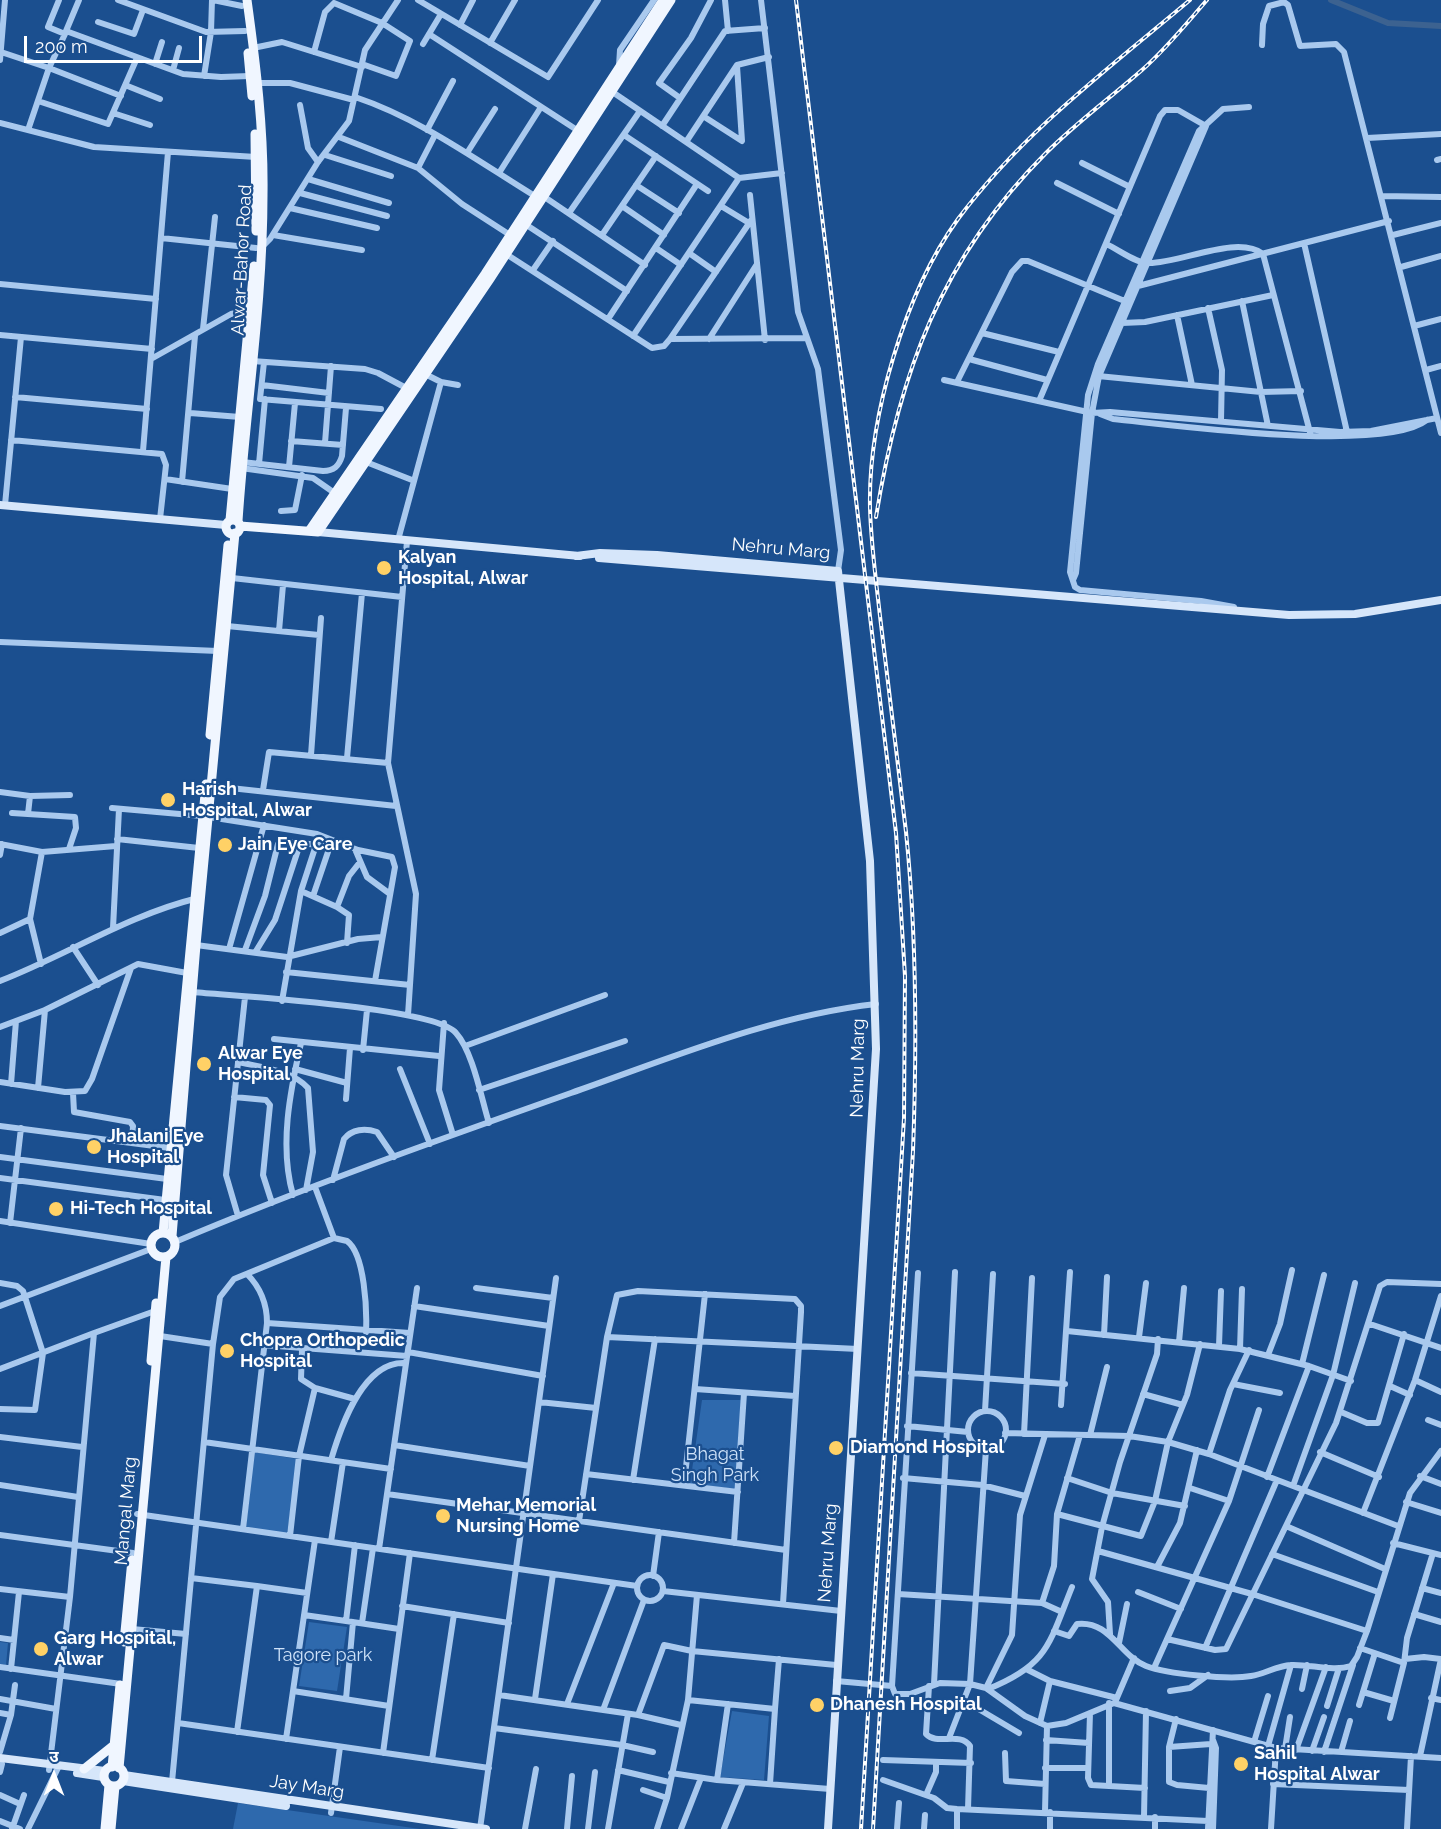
<!DOCTYPE html>
<html>
<head>
<meta charset="utf-8">
<style>
	body { margin:0 }
	#map { position:relative; width:1441px; height:1829px; overflow:hidden; background:#1b4f8f; font-family:Raleway,"Noto Sans Devanagari",sans-serif }
	canvas { display:block }
	.north { position:absolute; left:24px; top:1745px; width:60px; height:60px; -webkit-text-stroke:4px #1b4f8f; paint-order:stroke; rotate:0deg; font-size:16px; font-weight:700; line-height:24px; text-align:center; color:#fff }
	.north::after { content:''; display:block; margin:auto; width:21px; height:27px; background:#fff; clip-path:polygon(50% 0,100% 100%,50% 72%,0 100%) }
	.scale { position:absolute; left:24px; top:36px; width:178px; height:27px; box-sizing:border-box; border:3px solid #fff; border-top:0; padding-left:8px; font-size:18px; line-height:21px; white-space:nowrap; color:#fff; -webkit-text-stroke:4px #1b4f8f; paint-order:stroke }
</style>
</head>
<body>
<div id="map">
<canvas width="1441" height="1829"></canvas>
<div class="north">उ</div>
<div class="scale">200 m</div>
</div>
<script>
const g = document.querySelector('canvas').getContext('2d');
g.lineJoin = 'round';
function fill(path, color) { g.fillStyle = color; g.fill(path, 'evenodd'); }
function strokePath(path, color, width, dash) { g.strokeStyle = color; g.lineWidth = width; g.lineCap = dash ? 'butt' : 'round'; g.setLineDash(dash || []); g.stroke(path); }
function drawText(font, color, halo, rows, align = 'center') {
  g.font = font + ' Raleway,sans-serif'; g.lineWidth = 4.5; g.setLineDash([]); g.textBaseline = 'middle'; g.strokeStyle = halo; g.fillStyle = color; for (const [text, x, y, turn = 0] of rows) {
    g.save(); g.translate(x, y); g.rotate((+turn || 0) * Math.PI / 180); g.textAlign = isNaN(turn) ? turn : align; if (halo) g.strokeText(text, 0, 0); g.fillText(text, 0, 0); g.restore();
  }
}
fill(new Path2D(`
	M702,1400H741L735,1489L690,1484Z
	M254,1452L297,1459L287,1535L246,1527Z
	M309,1622L347,1627L337,1691L299,1686Z
	M0,1642L8,1643L6,1665L0,1664Z
	M732,1711L769,1716L764,1780L720,1777Z
	M238,1803L420,1829H233Z`), '#2e69ad');
strokePath(new Path2D(`
	M1331,0L1388,23L1441,26`), '#3c6290', 6);
strokePath(new Path2D(`
	M79,0L66,31L183,74L221,77L250,76
	M118,0L206,32L245,31
	M213,0L242,6
	M418,0L548,77L598,0
	M725,0L728,31
	M761,0L798,312L818,369L841,550L838,571
	M98,22L134,34L143,10
	M460,25L473,0
	M429,34L577,130
	M490,43L515,0
	M423,44L441,14
	M1262,45L1263,24L1269,6L1284,2L1288,5L1300,46L1336,44L1344,52L1441,433
	M253,48L282,42L362,67
	M1,52L49,68L121,96
	M314,52L325,12L334,3L382,23L410,41L396,76L362,64
	M0,60L5,0
	M155,64L162,42
	M619,66L620,50L654,0
	M173,70L179,48
	M204,76L211,32L212,0
	M257,83H290L354,100
	M125,85L160,99
	M611,91L739,178
	M355,97C421,119 479,162 538,198
	M680,98L659,83L691,38L711,0
	M38,101L108,124L137,58
	M300,105L308,148L318,162
	M113,113L150,125
	M703,116L742,141L737,66
	M0,123L94,147L256,157
	M662,126L725,31L765,28
	M28,130L49,68L65,34L48,27L59,0
	M427,130L453,81
	M624,135L708,191
	M339,137L418,168L462,204L510,235
	M1367,138L1441,134
	M686,142L737,65L769,57
	M467,153L495,109
	M325,155L391,176
	M1437,160L1441,159
	M1082,163L1130,187
	M418,168L435,135
	M499,173L541,107
	M308,179L389,203
	M1057,183L1119,214
	M636,185L679,213
	M300,193L387,216
	M750,195L765,340
	M543,196L645,265
	M1382,196L1441,197
	M622,206L664,235
	M721,206L749,223
	M290,208L377,228
	M569,213L640,111
	M525,224L627,291
	M273,235L362,250
	M602,235L656,156
	M1393,235L1441,223
	M161,238L256,248
	M1304,243L1347,432
	M1106,244C1118,249 1135,263 1148,263C1179,264 1237,234 1263,254L1311,436
	M262,247L270,239L318,162L349,121L365,50L398,0
	M656,248L681,265
	M689,253L716,272
	M506,254L652,348L664,346L670,339L806,338
	M1401,267L1441,256
	M533,270L553,241
	M0,284L156,299
	M1138,286L1389,221
	M1242,301L1268,426
	M1208,308L1222,370L1221,421
	M1177,315L1192,385
	M608,319L697,184
	M1122,323L1145,322L1273,295
	M1414,326L1441,319
	M203,329L215,217
	M982,333L1059,352
	M0,335L152,349
	M633,336L739,178L782,173
	M670,339L752,219
	M709,339L757,264
	M151,359L231,314L250,310
	M969,359L1047,380
	M252,361L365,369L378,373L408,389
	M264,362L260,399L381,409
	M1426,370L1441,366
	M425,374L441,382L458,385
	M1098,376L1261,392L1301,391
	M944,380L1092,413L1110,412L1340,432L1371,431L1437,418
	M957,382L1012,272L1022,261H1028L1127,302
	M262,385L329,393
	M15,397L147,409
	M1039,401L1160,116L1165,110H1178L1206,126
	M190,413L240,417
	M1100,414L1113,419C1174,425 1384,454 1427,420
	M11,440L162,454L166,465L160,519
	M291,441L343,445
	M325,443L331,366
	M143,451L168,152
	M242,462L323,471C334,471 339,466 342,456L346,408
	M366,462L412,480
	M259,464L265,399
	M289,467L295,403
	M241,468L313,478L336,494
	M165,479L232,489
	M182,482L195,336
	M5,505L21,337
	M281,511L295,510L302,475
	M398,540L441,382
	M407,541L388,763L416,894L408,1015
	M232,578L402,597
	M1073,580L1076,573L1092,413L1099,376L1206,126
	M1234,607L1201,601L1080,590L1075,587L1070,572L1088,395L1098,364L1199,131L1223,109L1249,107
	M227,626L319,635
	M279,631L283,585
	M0,642L218,651
	M311,755L321,618
	M347,758L362,593
	M212,786L396,806
	M263,790L269,752L388,763
	M0,792L30,796L70,795
	M112,808L202,816
	M12,813L75,817L76,828L69,849
	M28,814L30,796
	M209,817L317,834L358,850L392,857L395,867L375,981
	M117,839L199,848
	M0,844L42,852L30,919L41,964
	M355,849L367,877L390,894
	M42,852L116,846
	M0,855L2,844
	M301,891L337,907L349,915L347,943
	M313,896L331,843
	M337,907L349,876L360,862
	M113,928L119,809
	M0,933L30,919
	M196,945L287,957L358,939L382,937
	M73,947L98,985
	M229,949L264,825
	M245,950L265,896L278,844L288,842L330,846
	M256,951L275,920L300,844
	M286,972L410,985
	M0,981C67,955 128,915 198,898
	M192,992C235,996 434,1007 456,1033C473,1052 481,1097 489,1123
	M282,1001L301,891L316,845
	M444,1023L439,1090L453,1135
	M0,1027L45,1010L138,964L187,973
	M274,1039L439,1056
	M465,1046L605,995
	M363,1050L367,1010
	M238,1062C260,1067 292,1070 308,1088L313,1152L306,1190
	M295,1069L347,1083
	M400,1069L430,1144
	M0,1082L65,1092L85,1091L92,1079L131,968
	M11,1084L16,1021
	M38,1088L45,1010
	M479,1090L625,1041
	M73,1093L74,1112L130,1122L133,1126L132,1143
	M234,1097L266,1100L270,1105L263,1175L272,1203
	M346,1099L350,1048
	M0,1126L170,1148
	M0,1157L167,1179
	M0,1178L165,1200
	M333,1180L344,1139C352,1129 365,1128 377,1132L394,1157
	M293,1195C279,1146 290,1092 301,1043
	M238,1216L226,1175L245,997
	M0,1221L151,1244
	M10,1223L21,1128
	M334,1238L347,1241C365,1254 367,1311 366,1332
	M175,1242C305,1187 438,1140 571,1093C671,1058 770,1016 876,1004
	M918,1273L892,1686L895,1694H910L940,1683L970,1684L986,1688L1025,1716L1047,1726L1066,1723L1114,1703L1276,1748L1441,1758
	M247,1274C261,1288 267,1303 267,1323L410,1333
	M0,1283L17,1286L23,1291L43,1353L35,1410L0,1409
	M476,1288L553,1298
	M0,1306L151,1249
	M414,1306L549,1326
	M1370,1324L1441,1348
	M1067,1331L1240,1349L1309,1366L1351,1381
	M1104,1335L1107,1277
	M160,1336L213,1344
	M607,1337L858,1349
	M1139,1337L1146,1283
	M1179,1342L1184,1288
	M264,1345L407,1356
	M1219,1346L1221,1291
	M1240,1349L1242,1289
	M302,1350L301,1379L315,1388
	M408,1352L543,1376
	M1268,1355L1280,1324L1292,1270
	M1302,1364L1324,1275
	M0,1369L94,1333
	M911,1373L1065,1384
	M1415,1380L1441,1392
	M1233,1384L1280,1393
	M1390,1386L1410,1395
	M695,1389L795,1396
	M1143,1394L1183,1405
	M539,1402L596,1408
	M1061,1405L1070,1272
	M985,1411L993,1274
	M968 1430a19 19 0 1 1 38 0a19 19 0 1 1-38 0Z
	M1341,1412L1367,1423H1378L1404,1334
	M1428,1420L1441,1425
	M907,1426L968,1432
	M1005,1433L1129,1436L1168,1442L1209,1454L1398,1526
	M1024,1434L1032,1278
	M1090,1435L1107,1367
	M0,1437L82,1447
	M204,1442L391,1469
	M394,1445L530,1466
	M1320,1452L1379,1477
	M1209,1454L1230,1390L1249,1350
	M331,1460C341,1426 363,1360 406,1363
	M586,1474L738,1492
	M1420,1476L1441,1484
	M1267,1477L1309,1366
	M903,1478L982,1485L1025,1496
	M1067,1478L1112,1493L1185,1506
	M633,1480L655,1339
	M0,1485L78,1497
	M684,1485L705,1294
	M1293,1486L1333,1375L1355,1283
	M1190,1488L1229,1501
	M387,1494L786,1550
	M1406,1502L1441,1513
	M1363,1513L1415,1380L1441,1296
	M137,1514L637,1586
	M1057,1514L1141,1536L1155,1501L1168,1442L1187,1395L1200,1344
	M579,1521L607,1337L617,1295L638,1291L795,1299L801,1306V1312L783,1604
	M1286,1526L1385,1569
	M243,1529L267,1323
	M0,1535L133,1553
	M290,1536L299,1456L315,1388L355,1399
	M331,1542L343,1462
	M734,1543L744,1393
	M1393,1543L1441,1555
	M355,1545L346,1621L399,1629
	M379,1549L417,1288
	M1098,1551L1252,1594L1367,1631
	M1272,1554L1378,1592
	M1157,1567L1180,1523L1197,1450
	M637 1588a13 13 0 1 1 26 0a13 13 0 1 1-26 0Z
	M653,1576L659,1532
	M191,1578L257,1586L237,1732
	M257,1586L307,1593
	M1422,1588L1441,1593
	M0,1589L70,1597L94,1333L155,1311
	M663,1591L841,1611
	M1138,1592L1181,1609
	M898,1594L1042,1603L1062,1612
	M1042,1603L1054,1566L1057,1514L1080,1435
	M402,1606L509,1623
	M1414,1614L1441,1622
	M304,1615L346,1621
	M362,1623L373,1548
	M132,1629L186,1634
	M1054,1631L1069,1636L1077,1624C1110,1620 1120,1656 1146,1666C1167,1674 1229,1680 1251,1676C1265,1674 1276,1666 1291,1665C1310,1664 1333,1672 1351,1666L1357,1657L1367,1631L1410,1493L1441,1451
	M1110,1634L1108,1602L1092,1579L1102,1527L1120,1462L1157,1354L1158,1339
	M0,1638L14,1640
	M1167,1639L1215,1650L1226,1649L1336,1423L1380,1286L1387,1282L1441,1284
	M1119,1643L1127,1604
	M1205,1648L1277,1480
	M1360,1648L1404,1663L1390,1718
	M1405,1659L1424,1657L1441,1659
	M1404,1663L1407,1638L1433,1553
	M0,1667L121,1684
	M1154,1668L1229,1501L1259,1410
	M11,1669L19,1592
	M1028,1670L1050,1681L1117,1698
	M836,1681L892,1686
	M934,1684L955,1272
	M929,1686L926,1734C937,1746 960,1731 970,1746L968,1809
	M986,1688L1012,1635L1020,1515L1045,1435
	M988,1689C1048,1665 1049,1644 1072,1587
	M1302,1689L1307,1665
	M293,1691L389,1706
	M1170,1691L1190,1688L1208,1675
	M1363,1692L1394,1701
	M499,1695L638,1715L681,1725
	M1431,1698L1441,1700
	M0,1699L56,1709
	M346,1699L353,1622
	M535,1699L553,1574
	M688,1700L775,1709L770,1784
	M1116,1700L1134,1658
	M965,1701L1019,1733
	M567,1704L614,1583
	M1359,1705L1375,1653
	M1327,1706L1339,1668
	M775,1709L779,1659
	M603,1710L644,1600
	M0,1713L11,1715
	M1090,1713L1088,1778L1091,1785L1145,1788
	M638,1715L664,1645L692,1651L836,1665
	M1176,1719L1169,1747V1782L1177,1785L1209,1788
	M178,1723L489,1768
	M1040,1723L1050,1681
	M494,1728L622,1745L653,1752
	M949,1738L970,1684L986,1449
	M286,1739L315,1540
	M1046,1740L1089,1743
	M1213,1740L1216,1748L1213,1829
	M1254,1742L1268,1696
	M1268,1746L1291,1665
	M1169,1747L1211,1744
	M1285,1749L1290,1717
	M1296,1750L1326,1667
	M1312,1751L1324,1717
	M0,1752L11,1715L15,1685
	M1324,1752L1353,1665
	M1341,1752L1350,1721
	M383,1753L410,1553
	M1005,1753L1006,1781L1045,1784
	M1420,1756L1441,1659
	M432,1760L454,1614
	M883,1760L971,1763
	M1045,1768H1088
	M49,1770L70,1597
	M618,1770L669,1782
	M0,1772L2,1764
	M671,1773L717,1780L830,1789
	M717,1780L728,1704
	M883,1780L934,1798L947,1808L957,1809L1208,1821
	M172,1782L213,1344L220,1297L234,1279L334,1238L315,1187
	M1273,1784L1409,1790
	M1109,1786V1703
	M643,1790L667,1798
	M0,1795L20,1804
	M926,1795L936,1772V1763
	M1045,1812L1047,1726
	M331,1813L340,1747
	M1144,1817L1146,1711
	M0,1821L20,1829
	M12,1829L24,1795
	M28,1829L59,1766
	M480,1829L556,1278
	M525,1829L536,1769
	M567,1829L572,1776
	M588,1829L595,1772
	M608,1829L628,1714
	M657,1829L667,1798L688,1700L697,1595
	M681,1829L701,1778
	M724,1829L743,1783
	M897,1829L899,1803
	M924,1829L925,1815
	M957,1829V1809
	M1050,1829V1812
	M1155,1829V1817
	M1208,1829L1213,1730
	M1271,1829L1276,1748
	M1407,1829L1411,1756`), '#a9c9ee', 6);
strokePath(new Path2D(`
	M0,505L226,525
	M318,532L580,556
	M576,556L600,553L657,555L838,571L870,861L876,1049L828,1829
	M599,558L1289,615L1355,614L1441,600
	M0,1758L105,1771
	M77,1773L103,1777
	M124,1775L486,1829
	M123,1781L286,1806`), '#d6e6fa', 8);
strokePath(new Path2D(`
	M248,53L252,96
	M255,134L256,231
	M226 527a7 7 0 1 1 14 0a7 7 0 1 1-14 0Z
	M230,520L254,266
	M238,521C245,413 263,304 263,195C264,130 256,65 247,0
	M240,526L318,532L490,279L671,0
	M309,531L485,274L663,0
	M210,735L228,545
	M151 1245a12 12 0 1 1 24 0a12 12 0 1 1-24 0Z
	M163,1233L206,784
	M172,1236L196,945L235,533
	M151,1361L156,1303
	M124,1642L132,1560
	M104 1776a10 10 0 1 1 20 0a10 10 0 1 1-20 0Z
	M112,1767L120,1685
	M119,1768L166,1257
	M84,1769L114,1745
	M105,1829L109,1785
	M111,1829L115,1786`), '#f0f6ff', 9);
const rail = new Path2D(`
	M796,0L896,833L905,976L904,1118L861,1829
	M876,517C899,374 941,258 1046,153C1076,123 1110,98 1142,70C1166,49 1186,24 1207,0
	M873,1829L913,1151C917,1045 917,938 906,832C898,760 888,688 880,616C876,580 871,544 870,508C868,418 905,292 958,219C1022,133 1109,68 1190,0`);
strokePath(rail, '#fff', 4);
strokePath(rail, '#1b4f8f', 1.5, [4.5]);
for (const [x, y, r, color] of [
	[384,568,8,"#ffd166"],
	[168,800,8,"#ffd166"],
	[225,845,8,"#ffd166"],
	[204,1064,8,"#ffd166"],
	[94,1147,8,"#ffd166"],
	[56,1209,8,"#ffd166"],
	[227,1351,8,"#ffd166"],
	[836,1448,8,"#ffd166"],
	[443,1516,8,"#ffd166"],
	[41,1649,8,"#ffd166"],
	[817,1705,8,"#ffd166"],
	[1241,1764,8,"#ffd166"]
]) { const dot = new Path2D(); dot.arc(x, y, r, 0, 2 * Math.PI); g.fillStyle = color; g.fill(dot); strokePath(dot, '#1b4f8f', 2); }
drawText('18px', '#fff', '#1b4f8f', [
	["Alwar-Bahor Road",242,260,-87],
	["Nehru Marg",781,549,5],
	["Nehru Marg",858,1068,-89],
	["Mangal Marg",126,1511,-85],
	["Nehru Marg",828,1553,-86],
	["Jay Marg",307,1787,9]
]);
drawText('bold 18px', '#fff', '#1b4f8f', [
	["Kalyan",398,558],
	["Hospital, Alwar",398,579],
	["Harish",182,790],
	["Hospital, Alwar",182,811],
	["Jain Eye Care",238,845],
	["Alwar Eye",218,1054],
	["Hospital",218,1075],
	["Jhalani Eye",107,1137],
	["Hospital",107,1158],
	["Hi-Tech Hospital",70,1209],
	["Chopra Orthopedic",240,1341],
	["Hospital",240,1362],
	["Diamond Hospital",850,1448],
	["Mehar Memorial",456,1506],
	["Nursing Home",456,1527],
	["Garg Hospital,",54,1639],
	["Alwar",54,1660],
	["Dhanesh Hospital",830,1705],
	["Sahil",1254,1754],
	["Hospital Alwar",1254,1775]
], 'left');
drawText('18px', '#cfe3fa', '#1b4f8f', [
	["Bhagat",715,1455],
	["Singh Park",715,1476],
	["Tagore park",323,1656]
]);
</script>
</body>
</html>
